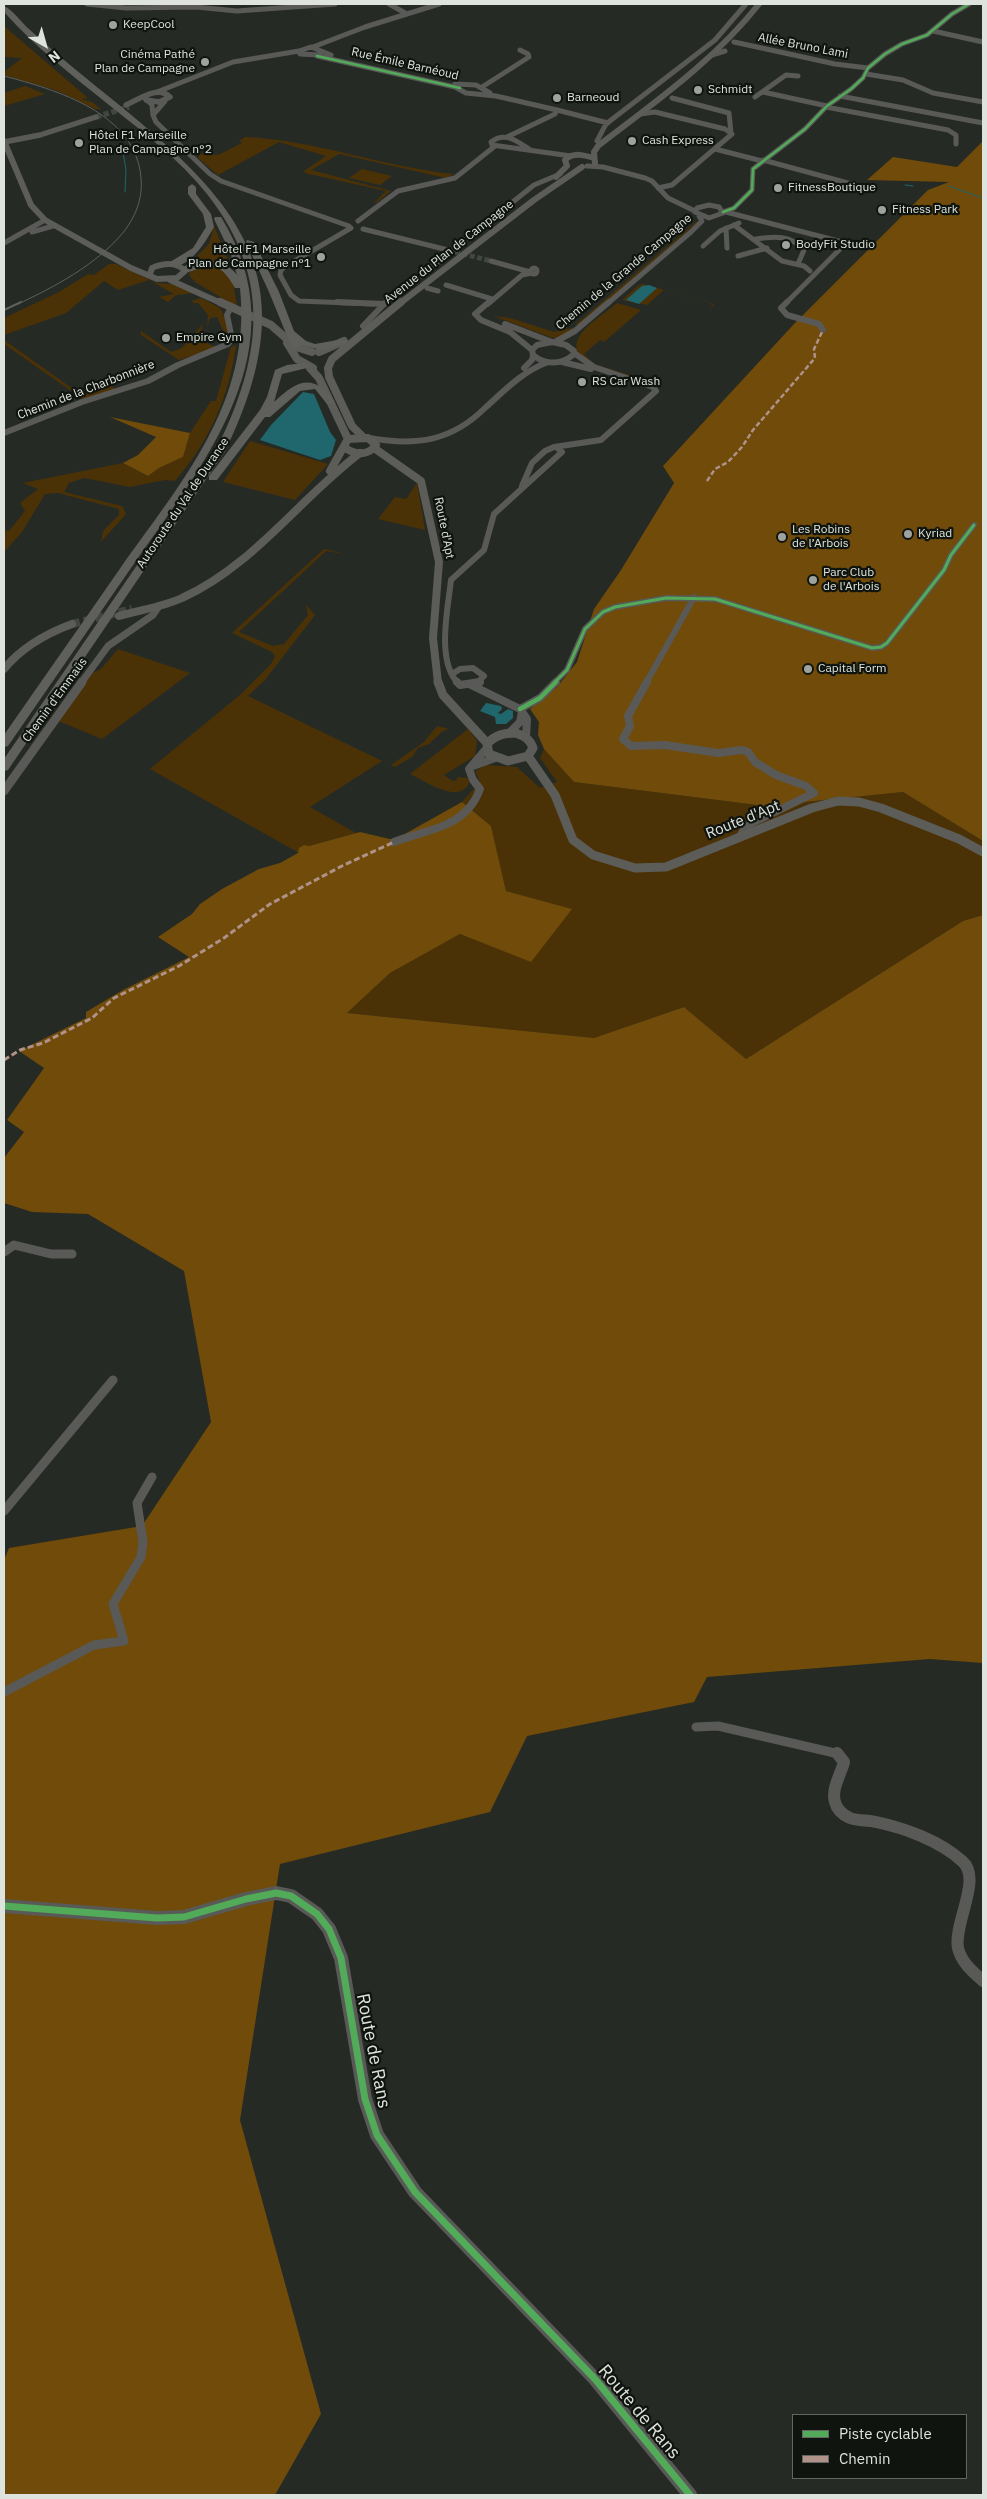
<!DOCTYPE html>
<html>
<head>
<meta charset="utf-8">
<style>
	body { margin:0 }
	#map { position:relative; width:987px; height:2499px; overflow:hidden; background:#262a25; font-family:"IBM Plex Sans",sans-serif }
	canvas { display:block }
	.frame { position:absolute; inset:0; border:5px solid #dee4dd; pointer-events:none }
	.legend { position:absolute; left:792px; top:2414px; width:175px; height:65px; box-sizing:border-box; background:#10140f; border:1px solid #626761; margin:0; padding:6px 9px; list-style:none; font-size:15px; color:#dee4dd }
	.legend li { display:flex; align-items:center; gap:10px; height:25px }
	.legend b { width:25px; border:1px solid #626761 }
	.north { position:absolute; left:20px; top:20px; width:50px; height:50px; -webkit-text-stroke:4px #10140f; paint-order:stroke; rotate:142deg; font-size:14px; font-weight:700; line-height:20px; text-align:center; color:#dee4dd }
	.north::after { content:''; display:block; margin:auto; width:18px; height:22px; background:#dee4dd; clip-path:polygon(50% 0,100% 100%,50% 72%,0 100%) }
</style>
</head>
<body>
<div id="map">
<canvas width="987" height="2499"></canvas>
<div class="frame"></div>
<ul class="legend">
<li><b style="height:6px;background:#51ab58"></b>Piste cyclable</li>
<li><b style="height:6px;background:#af9288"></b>Chemin</li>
</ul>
<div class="north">N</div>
</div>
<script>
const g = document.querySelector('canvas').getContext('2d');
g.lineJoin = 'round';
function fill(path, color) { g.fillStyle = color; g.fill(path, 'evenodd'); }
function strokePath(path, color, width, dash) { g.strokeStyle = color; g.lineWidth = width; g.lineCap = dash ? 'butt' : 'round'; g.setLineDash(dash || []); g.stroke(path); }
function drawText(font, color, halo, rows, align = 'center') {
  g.font = font + ' "IBM Plex Sans",sans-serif'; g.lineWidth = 4.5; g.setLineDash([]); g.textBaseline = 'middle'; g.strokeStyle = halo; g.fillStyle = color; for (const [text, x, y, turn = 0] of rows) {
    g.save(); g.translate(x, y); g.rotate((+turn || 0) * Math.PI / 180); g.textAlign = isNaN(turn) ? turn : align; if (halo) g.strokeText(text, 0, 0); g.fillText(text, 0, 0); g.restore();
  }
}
fill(new Path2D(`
	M4,26L88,98L81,99L92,102L101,109H95L58,91L4,75V72L22,58L4,57Z
	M25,86L45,94L4,106V93Z
	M245,137C316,140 386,168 454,174L446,178L339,154L311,170L391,191L376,203H374L386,191L305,173L304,171L326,156L279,142L218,175L198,158L199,155L205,153L218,155L242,143L239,141Z
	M362,169L392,176L380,185L393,188L349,178Z
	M696,222H698L579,325H575Z
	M214,226L230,265L211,261L190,263L209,244Z
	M109,264H116L156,283L172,284L194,293L176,295L168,302L159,297L174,294L149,280L118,290L104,281L66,313L4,335V318L59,292L88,274L94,275Z
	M218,265L233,282L237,307L195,282L189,275L191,269Z
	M643,284L711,303L713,304L714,306L709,310L713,306L710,303L664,290L647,305L622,300L639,285Z
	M201,298L220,308L224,315L221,317L225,316L229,337L223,346L179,360L141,335V331L171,352L182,348L203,324L200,335L206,330L200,340L215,347L223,343L224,332L217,317L210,318L207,328L208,316L205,317L209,316L198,303H193L192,301Z
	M617,303L641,310L604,342L600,340L584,354L594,364L632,376L630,377C616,373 564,362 579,337C586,324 606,313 617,303Z
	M493,316L510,318L554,332L576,327L559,338H553Z
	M4,340L73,389L86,392L112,386L115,389L84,400L4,344Z
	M236,345C229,397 209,442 175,481L165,480L130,487L84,478L69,483L64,492L122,506L126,514L101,542L103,531L119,515V509L58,493L45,494L22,532L4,552V536L6,533L4,530L9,531L25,511L20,503L38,489L23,483L123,463L148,476L159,468L183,457L190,433L211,401H216L231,347Z
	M250,441L328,464L295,500L223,482Z
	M417,483L425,530L378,519L395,497L406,499Z
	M324,549L345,554L326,551L239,632L273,646L284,644L308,615L306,605L315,615L265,680L248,696L382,761L310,807L356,833L309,846L299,853L150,769L241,694L271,664L275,656L272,652L232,633Z
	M118,649L190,673L102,739L56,720L90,674L101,669Z
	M437,726L449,729L443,731L429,744L418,748L412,757L395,767L391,765L424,742Z
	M468,729L477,741L475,756L444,775L453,781L457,780V777L468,778L469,783C459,805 425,781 410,774Z
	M544,749L574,782L765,806L903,792L983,841V915L963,921L746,1059L684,1007L594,1038L347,1013L390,973L460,934L531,961L571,909L506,891L491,826L462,802L480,782L475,771L486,765L517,767L540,788L557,782L540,758Z`), '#4b3206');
fill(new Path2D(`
	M983,141V841L903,792L765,806L574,782L544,749L538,735L539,722L530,709L557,687L577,662L594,609L621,570L674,483L663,466L794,324L928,190L949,182L867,180L893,157L957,167Z
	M110,417L190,433L183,457L159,468L148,476L123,463L138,455L156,437Z
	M462,802L491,826L506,891L572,909L531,962L460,934L390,973L347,1013L594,1038L684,1007L746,1059L963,921L983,915V1663L930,1659L707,1677L694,1702L527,1736L490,1812L280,1864L240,2120L321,2414L275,2495H4V1560L9,1548L142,1526L211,1422L184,1271L88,1214L32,1212L4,1203V1158L24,1132L7,1120L44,1068L19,1051L86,1018V1012L123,990L189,957L158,937L192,914L200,904L222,889L259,869L280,863L298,853L299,848L304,845L309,846L360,832L394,840Z`), '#704b09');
fill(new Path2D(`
	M649,285L657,288L639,304L626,300L642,286Z
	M303,392L314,394L330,432L336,440L331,456L320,460L260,440L271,425Z
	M486,703L501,706L502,709L498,713L501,714L508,709L513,711V718L506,724H496L495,717L480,711Z`), '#1f666d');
strokePath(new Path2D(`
	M123,152L126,170L125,192
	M905,185L913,186
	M948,186L983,198`), '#1f666d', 1);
strokePath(new Path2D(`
	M448,250L491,261`), '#424641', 5, [5, 2.5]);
strokePath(new Path2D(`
	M96,117L129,107`), '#424641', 5.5, [5.5, 2.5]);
strokePath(new Path2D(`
	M72,624L132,609`), '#424641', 8, [8, 4]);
strokePath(new Path2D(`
	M87,4L126,8L196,7L237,11L335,4
	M389,4L407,14
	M933,31L983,42
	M734,42L835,64L868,68
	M313,47L365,27L439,4
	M320,55L300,54L299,51L311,47L331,55
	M712,55L725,51
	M317,56L455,87L466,93L496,96L557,110L555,114L507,137
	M866,74L903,80L933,93L983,102
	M455,84L476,85L490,93
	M482,87L529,57L528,54L520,50
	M157,92L233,62L299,51
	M763,92L827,106
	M840,96L983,123
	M755,97L786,75L798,76
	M672,98L729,113L731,133
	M148,101L152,105L153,115L165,101
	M826,107L948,130L956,135V144
	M557,110L608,123
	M640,114L655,112L725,129L732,134L672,185L658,188
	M153,115L156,122L210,174L221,181L349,226
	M597,141L606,124L715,40L746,4
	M529,149C516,141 505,131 491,142L492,145L571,156
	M715,149L762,161
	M763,160L870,189
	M587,166L603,167L645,178L652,181L668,198L695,211
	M709,205L719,207L723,213L709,218L695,212L697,208Z
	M723,212L734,208L752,190L753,169L805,129L827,106L851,89L863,78L868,68L885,54L902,44L927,35L952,14L969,4
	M726,212L846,243L785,304
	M358,221L398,191L455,178L495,146
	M734,225L782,261L804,266L810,271
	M351,228L286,266L281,270L280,275L291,295L299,301L373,304
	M726,228L727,248
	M363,229L448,250
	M32,232L53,226
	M756,239C775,236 791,235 804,250L798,264
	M4,243L45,220
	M703,246L720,231L739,223
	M738,256L767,248
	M491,261L530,272
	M531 271a3 3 0 1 1 6 0a3 3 0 1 1-6 0Z
	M446,285L492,299
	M427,288L438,291
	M385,304L534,185L560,174
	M488,304L522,275L532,273
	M607,304L691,232L702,221L699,216`), '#595a57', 5);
strokePath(new Path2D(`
	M337,302L384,304
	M489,302L475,314L481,320L510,332L532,350
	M787,302L781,308L787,315L819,324L823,330
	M505,324L552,342
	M363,326L386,302
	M552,342L566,345L574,351L573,355C561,365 545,365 533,355L532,350L537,345Z
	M555,342L575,331L609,302
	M562,362L591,369
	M524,368L532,360L533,355
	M4,433L82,402L148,381L178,365L228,344L232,339L227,315L231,307
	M369,438C416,446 451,442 486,407C506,389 522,372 548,362
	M522,486L532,463L545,451L554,447L601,440L656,391L653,387L594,367L574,353
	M452,674L460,669L473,668L484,676L477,683
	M458,683C436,661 448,608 451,580L484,550L494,514L562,452L556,447
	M554,683L567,670L585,629L603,612L615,607L666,598L715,599L872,648L881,647L887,643L944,570L951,555L974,525
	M646,683L694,597`), '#595a57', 6);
strokePath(new Path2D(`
	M457,682L460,685L480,682
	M647,682L628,716L630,726L623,739L631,746L665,745L718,753L742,750L748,752L755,762L776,775L806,786L814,793L752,823L745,828L739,838
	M471,685L520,709L527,719L526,737
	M520,709L540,698L556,682
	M509,733L520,722L522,712
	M473,766L495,758
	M394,842C428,829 466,828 480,789L473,780L469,769L486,749`), '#595a57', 8);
strokePath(new Path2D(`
	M4,1252L14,1245L51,1254H72
	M4,1511L113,1380
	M4,1692L94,1645L124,1641L113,1604L141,1557L143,1542L137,1503L152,1477
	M696,1727L718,1726L839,1754`), '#595a57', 9);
strokePath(new Path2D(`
	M837,1753L844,1762C841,1774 831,1789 835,1802C837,1810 843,1815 850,1818C858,1821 867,1820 876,1822C905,1828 940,1841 962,1861C983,1878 953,1924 958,1948C961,1962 973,1972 983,1981`), '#595a57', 12);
strokePath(new Path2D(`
	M126,105C140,99 157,85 170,97L159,102L146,100L145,97
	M4,142L40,135L96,117`), '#595a57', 5.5);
strokePath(new Path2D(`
	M81,683L108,646L153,615L159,606`), '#595a57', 7);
strokePath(new Path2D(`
	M4,791L82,682`), '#595a57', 9);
strokePath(new Path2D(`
	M4,1906L157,1918L184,1917L246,1899L276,1893L291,1896L317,1914L329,1929L341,1958L365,2099L377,2135L415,2192L595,2379L690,2495`), '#595a57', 14);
strokePath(new Path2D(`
	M4,141L31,205L45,220L131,268L157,279L177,278L185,271C176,261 164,263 152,268L150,274
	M595,163L594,152L598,146C655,102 714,61 759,4
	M556,177L567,166L565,160C573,152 584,155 594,158
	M170,280L223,304
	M399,304L534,200L582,167`), '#5c5c59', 6);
strokePath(new Path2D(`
	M220,302L271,325L296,347L312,352
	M287,343L297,359L313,368
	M319,352L344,341
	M310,368L319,378L348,439
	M363,437L352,426L329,377L328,368L332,359L401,302
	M374,448L421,481L439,562L433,638L438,683
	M330,471L348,439L368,438L376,445C368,456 356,455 345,448
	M119,616C139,610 163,607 182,598C252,567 300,498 360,453
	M4,669C22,647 45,634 72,624`), '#5c5c59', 8);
strokePath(new Path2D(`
	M438,682L443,695L487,743
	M516,733C524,736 530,739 533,748L528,756L508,761L489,754L487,744C495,735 504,733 516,733Z
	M528,756L555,795L573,840L593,855L635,868L666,867L812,808L838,801L859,802L881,808L959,839L983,852`), '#5c5c59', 9);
fill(new Path2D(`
	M4,6C13,10 21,22 29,29C49,48 71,66 92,83C229,193 315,267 226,450L8,770L4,771V759L216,450C261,360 274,279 207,194C180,160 143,132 109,105C73,76 35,47 4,12Z
	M192,184L196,187V194L211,214L214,227C206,241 190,269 170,266V262L193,248L206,227L203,214L188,194V187Z
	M215,217H221C302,348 204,463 131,568C90,627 49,687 8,746L4,747V735C42,680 81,625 119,570C181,482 252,403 240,288H235C219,260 212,265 185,273L180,270C196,255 224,258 237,275L230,252L214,219Z
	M247,240L254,242L279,292L294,331L306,341L315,344L343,339L348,342L346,344L321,350L300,345L298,348H292L269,292L246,242Z
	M304,363L309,366L307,368L282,374L274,402C298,379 314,373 335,402L333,404H327L315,389L300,391L270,417H265L217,480H209V476L260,410L267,397L275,370L287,365Z`), '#5f605c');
strokePath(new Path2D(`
	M4,76C57,90 136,113 141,178C143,199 135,218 122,234C94,266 56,286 18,304`), '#5d605c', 1);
strokePath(new Path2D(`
	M4,310L21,302`), '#5d605c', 2);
strokePath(new Path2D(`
	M707,481L715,469L728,462L742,447L753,430L815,358L814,349L823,330`), '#af9288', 2.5, [5, 2.5]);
strokePath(new Path2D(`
	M4,1060L20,1050L43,1043L92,1018L114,998L179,966L224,938L270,904L342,866L394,842`), '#af9288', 3, [6, 3]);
strokePath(new Path2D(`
	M317,56L460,88
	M723,212L734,208L752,190L753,169L805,129L827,106L851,89L863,78L868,68L885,54L902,44L927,35L952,14L969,4`), '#51ab58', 2.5);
strokePath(new Path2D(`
	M554,683L567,670L585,629L603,612L615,607L666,598L715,599L872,648L881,647L887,643L944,570L951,555L974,525`), '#51ab58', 3);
strokePath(new Path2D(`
	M520,709L540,698L556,682`), '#51ab58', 4.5);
strokePath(new Path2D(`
	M4,1906L157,1918L184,1917L246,1899L276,1893L291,1896L317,1914L329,1929L341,1958L365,2099L377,2135L415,2192L595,2379L690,2495`), '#51ab58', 7);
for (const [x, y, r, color] of [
	[113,25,5,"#9ea39d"],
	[205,62,5,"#9ea39d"],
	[698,90,5,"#9ea39d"],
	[557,98,5,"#9ea39d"],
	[632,141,5,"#9ea39d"],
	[79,143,5,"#9ea39d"],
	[778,188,5,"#9ea39d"],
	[882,210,5,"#9ea39d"],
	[786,245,5,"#9ea39d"],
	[321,257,5,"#9ea39d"],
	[166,338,5,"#9ea39d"],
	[582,382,5,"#9ea39d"],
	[908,534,5,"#9ea39d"],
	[782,537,5,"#9ea39d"],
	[813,580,5,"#9ea39d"],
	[808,669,5,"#9ea39d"]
]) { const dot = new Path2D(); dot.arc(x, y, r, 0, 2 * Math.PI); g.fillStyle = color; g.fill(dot); strokePath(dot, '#10140f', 2); }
drawText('12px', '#dee4dd', '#10140f', [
	["KeepCool",123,25],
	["Cinéma Pathé",195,55,"right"],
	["Plan de Campagne",195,69,"right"],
	["Schmidt",708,90],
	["Barneoud",567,98],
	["Hôtel F1 Marseille",89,136],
	["Plan de Campagne n°2",89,150],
	["Cash Express",642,141],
	["FitnessBoutique",788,188],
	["Fitness Park",892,210],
	["BodyFit Studio",796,245],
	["Hôtel F1 Marseille",311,250,"right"],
	["Plan de Campagne n°1",311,264,"right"],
	["Empire Gym",176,338],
	["RS Car Wash",592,382],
	["Les Robins",792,530],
	["de l’Arbois",792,544],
	["Kyriad",918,534],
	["Parc Club",823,573],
	["de l'Arbois",823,587],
	["Capital Form",818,669]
], 'left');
drawText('12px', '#dee4dd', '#10140f', [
	["Allée Bruno Lami",803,46,11],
	["Rue Émile Barnéoud",405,64,13],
	["Avenue du Plan de Campagne",449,252,-38],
	["Chemin de la Grande Campagne",624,272,-40],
	["Chemin de la Charbonnière",86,390,-21],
	["Autoroute du Val de Durance",183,503,-56],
	["Route d'Apt",444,528,79],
	["Chemin d'Emmaüs",55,700,-54]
]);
drawText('15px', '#dee4dd', '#10140f', [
	["Route d'Apt",743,820,-22]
]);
drawText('18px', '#dee4dd', '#10140f', [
	["Route de Rans",373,2051,79],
	["Route de Rans",639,2412,50]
]);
</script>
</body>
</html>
